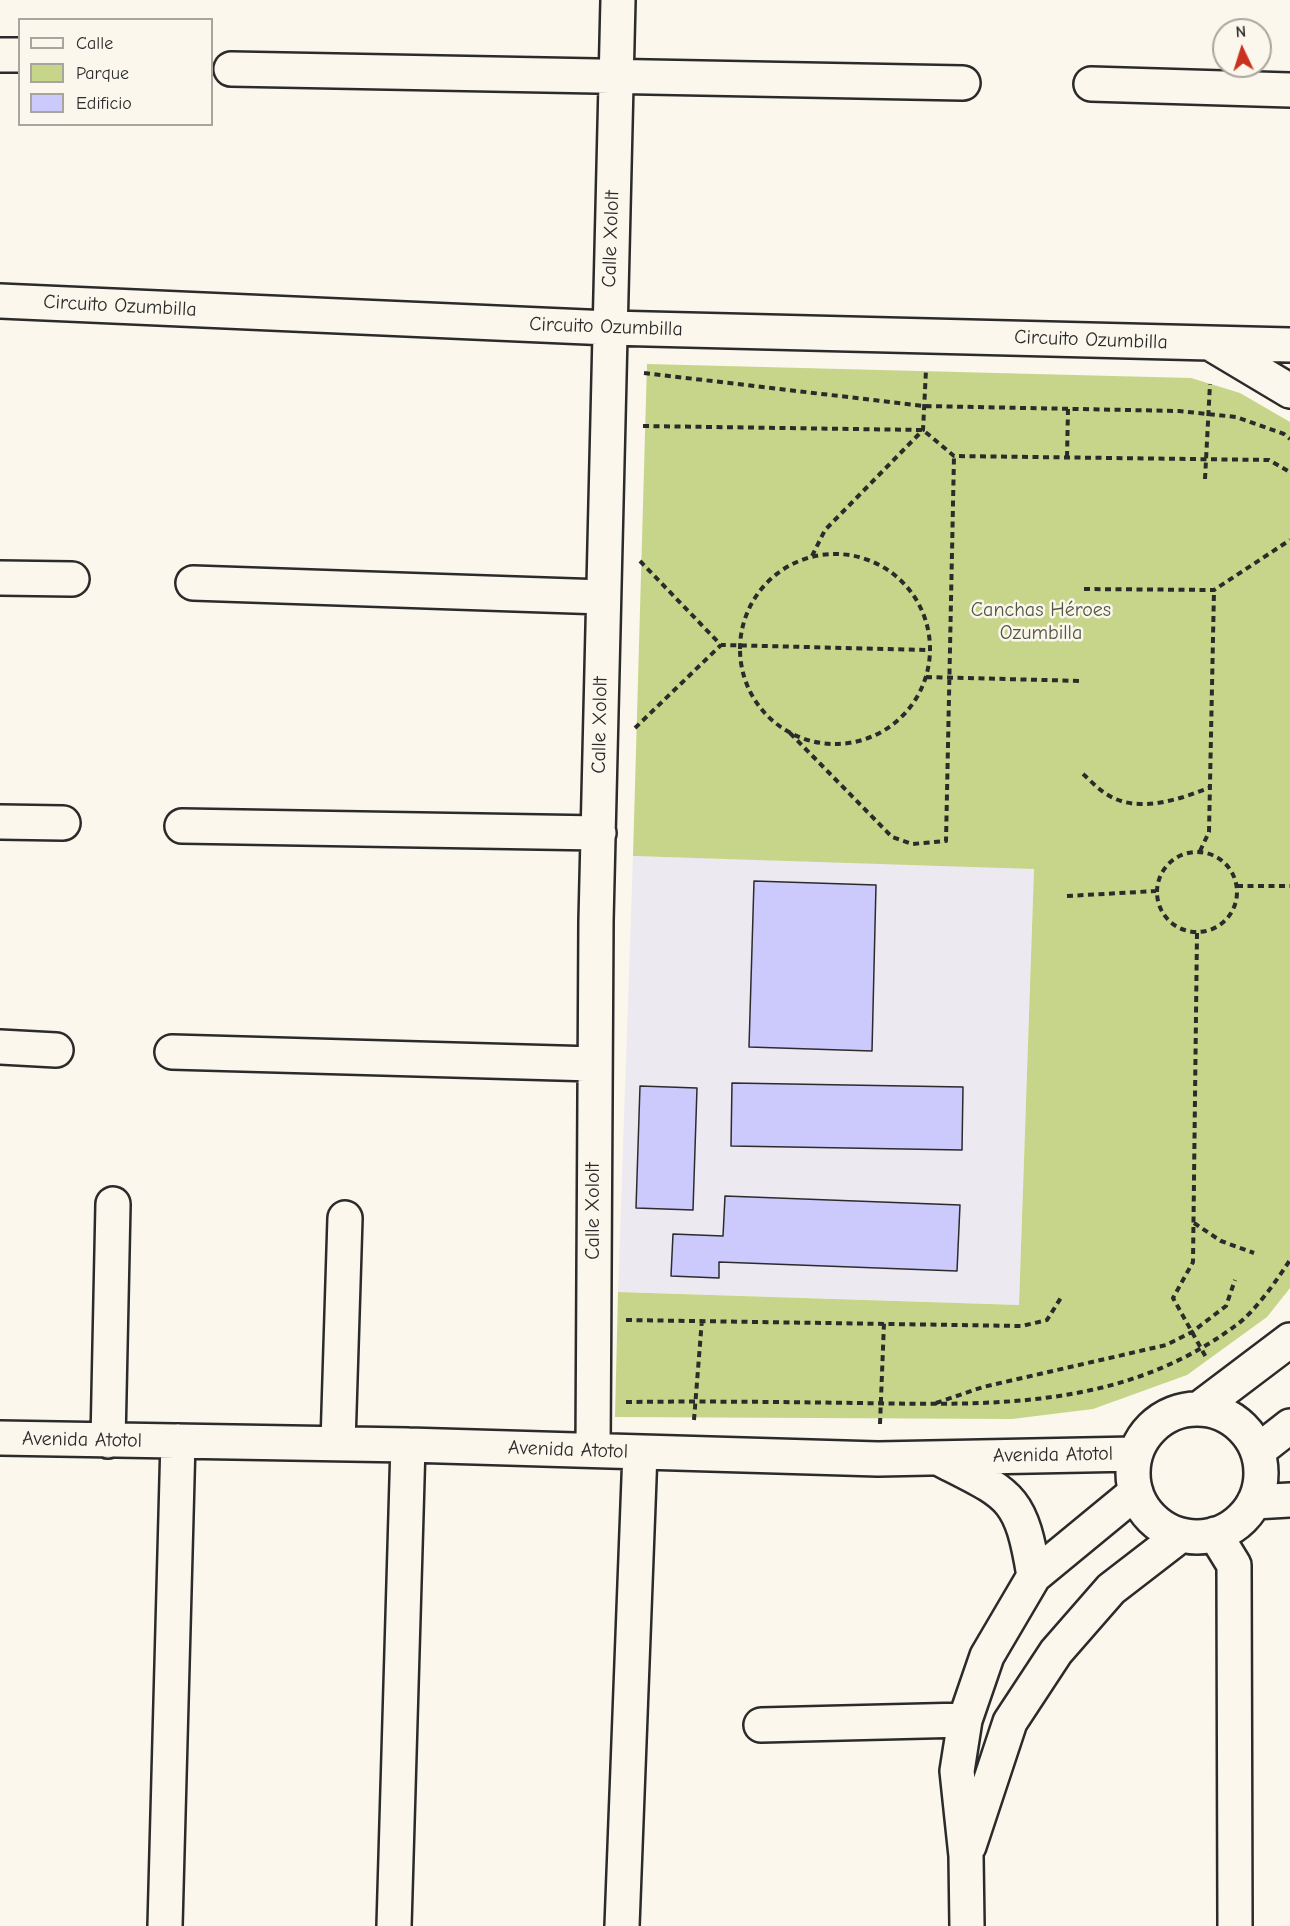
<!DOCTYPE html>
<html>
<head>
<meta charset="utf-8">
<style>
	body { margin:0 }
	#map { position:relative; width:1290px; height:1926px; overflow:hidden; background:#fbf7ec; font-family:"Comic Neue",sans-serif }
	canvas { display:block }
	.legend { position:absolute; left:18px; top:18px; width:195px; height:108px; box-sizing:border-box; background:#fbf7ec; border:2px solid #a8a59f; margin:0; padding:8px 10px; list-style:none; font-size:18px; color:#2b2b2b }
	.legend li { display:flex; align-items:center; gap:12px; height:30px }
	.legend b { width:30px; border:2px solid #a8a59f }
	.north { position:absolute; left:1212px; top:18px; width:60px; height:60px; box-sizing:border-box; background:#fbf7ec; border:2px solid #a8a59f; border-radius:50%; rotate:356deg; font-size:16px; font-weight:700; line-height:24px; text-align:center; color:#2b2b2b }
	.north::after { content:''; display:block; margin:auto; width:21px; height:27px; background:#c8321e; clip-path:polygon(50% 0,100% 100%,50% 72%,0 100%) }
</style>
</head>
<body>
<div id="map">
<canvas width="1290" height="1926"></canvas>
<ul class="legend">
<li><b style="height:8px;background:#fbf7ec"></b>Calle</li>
<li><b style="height:16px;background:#c6d589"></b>Parque</li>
<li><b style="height:16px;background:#ccc9fc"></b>Edificio</li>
</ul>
<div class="north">N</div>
</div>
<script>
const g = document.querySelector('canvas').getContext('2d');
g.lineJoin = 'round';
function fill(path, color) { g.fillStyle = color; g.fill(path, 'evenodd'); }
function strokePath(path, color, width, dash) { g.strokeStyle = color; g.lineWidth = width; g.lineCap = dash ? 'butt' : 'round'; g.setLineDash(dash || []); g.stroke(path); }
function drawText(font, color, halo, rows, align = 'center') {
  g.font = font + ' "Comic Neue",sans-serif'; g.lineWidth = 5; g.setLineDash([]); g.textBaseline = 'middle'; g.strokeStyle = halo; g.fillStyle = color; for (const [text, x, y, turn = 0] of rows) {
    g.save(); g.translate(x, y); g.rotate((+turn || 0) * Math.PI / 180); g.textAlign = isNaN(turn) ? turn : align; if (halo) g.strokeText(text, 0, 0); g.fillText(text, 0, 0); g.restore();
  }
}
fill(new Path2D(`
	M633,856L1034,868L1019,1305L618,1292Z`), '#ede9f1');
fill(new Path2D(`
	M647,364L1191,378L1240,393L1290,422V1288L1267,1317L1187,1375L1093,1409L1012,1419L615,1417L618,1292L1019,1305L1034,869L633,856Z`), '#c6d589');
const building = new Path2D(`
	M754,881L876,885L872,1051L749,1047Z
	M732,1083L963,1087L962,1150L731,1146Z
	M640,1086L697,1088L693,1210L636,1208Z
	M725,1196L960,1205L957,1271L719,1262V1278L671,1276L673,1234L723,1236Z`);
fill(building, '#ccc9fc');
strokePath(building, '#2b2b2b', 1.5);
const minor = new Path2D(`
	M0,55H20
	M231,69L963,83
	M1091,84L1290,90
	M0,301L609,328L1290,345
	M1213,345L1290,391
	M0,578L72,579
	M193,583L603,597
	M0,822L63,823
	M182,826L599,833
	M0,1047L56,1050
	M172,1052L594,1064
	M1200,1408L1290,1340
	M1133 1473a64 64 0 1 1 128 0a64 64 0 1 1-128 0Z
	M0,1438L408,1445L878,1459L1135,1454
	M108,1441L113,1204
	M338,1443L345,1218
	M593,1450L596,921L618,0
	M1258,1451L1290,1426
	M942,1460C1011,1495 1021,1496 1034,1576
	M1254,1502L1290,1500
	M1215,1534L1234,1565L1235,1926
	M761,1725L965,1720
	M969,1846L1010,1722L1056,1652L1111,1589L1181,1535
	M165,1926L178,1441
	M394,1926L408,1445
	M622,1926L640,1452
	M967,1926L966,1856L957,1771L965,1720L987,1656L1034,1576L1136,1492`);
strokePath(minor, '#2b2b2b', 38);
strokePath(new Path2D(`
	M644,373L924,406L1179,411L1236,417L1284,434L1290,439
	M643,426L923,430L954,456L1269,460L1290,472
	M1067,457L1068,409
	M1205,479L1210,384
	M740 649a95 95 0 1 1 190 0a95 95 0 1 1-190 0Z
	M812,556L825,530L923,430L926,370
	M640,561L721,645L930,650
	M1084,589L1214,590L1290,540
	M926,677L1083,681
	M635,728L721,645
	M790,733L892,837L912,844L946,841L954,456
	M1083,774C1091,781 1099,790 1108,795C1138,814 1181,799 1211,787
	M1200,851L1209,832L1214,590
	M1157 892a40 40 0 1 1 80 0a40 40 0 1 1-80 0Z
	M1237,886H1290
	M1067,896L1156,891
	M1197,933L1193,1262L1173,1298L1207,1359
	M1194,1223L1221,1241L1254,1253
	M626,1320L1022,1326L1047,1320L1062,1296
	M626,1402C703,1401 780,1402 857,1403C992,1405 1121,1410 1235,1326C1255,1312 1277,1280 1290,1260
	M936,1403L983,1387L1166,1345L1192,1332L1226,1306L1235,1280
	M694,1420L702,1319
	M880,1424L884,1323`), '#2b2b2b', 4, [6, 4.5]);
strokePath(minor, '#fbf7ec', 33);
drawText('20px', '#2b2b2b', '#fbf7ec', [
	["Calle Xololt",611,239,-88],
	["Circuito Ozumbilla",120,306,3],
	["Circuito Ozumbilla",606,327,2],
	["Circuito Ozumbilla",1091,340,2],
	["Calle Xololt",600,725,-89],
	["Calle Xololt",593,1211,-90],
	["Avenida Atotol",82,1440,1],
	["Avenida Atotol",568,1450,2],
	["Avenida Atotol",1053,1455,-1]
]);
drawText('20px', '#525642', '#fbf7ec', [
	["Canchas Héroes",1041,610],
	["Ozumbilla",1041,633]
]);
</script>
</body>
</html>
